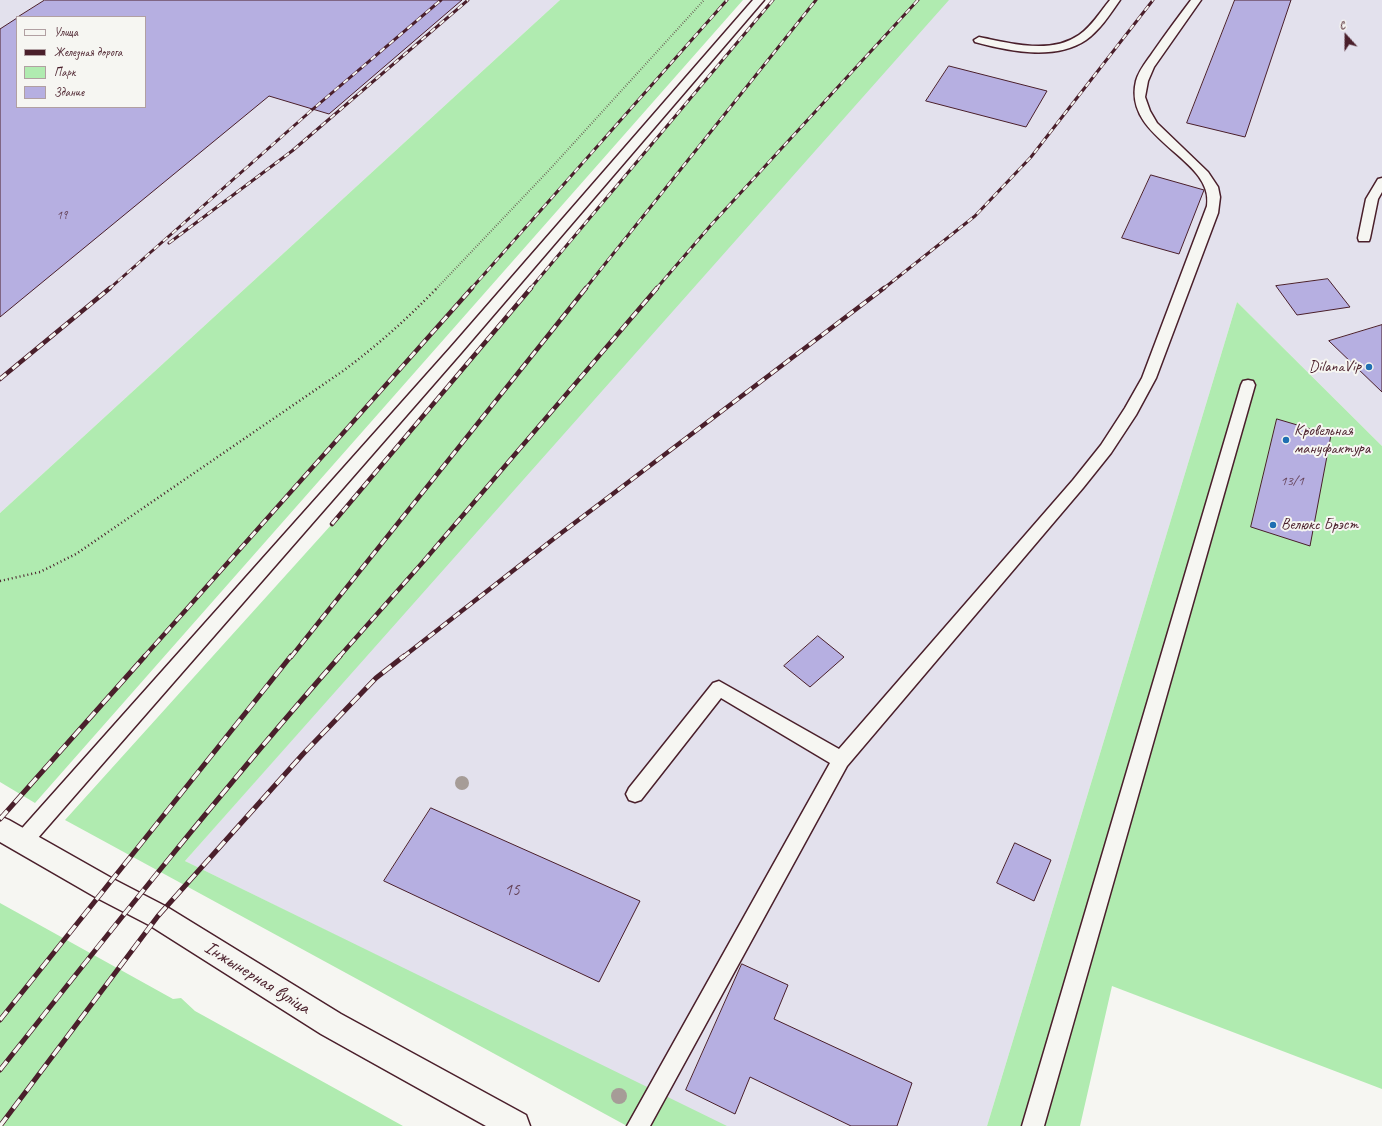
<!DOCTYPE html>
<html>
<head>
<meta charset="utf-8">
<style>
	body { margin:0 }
	#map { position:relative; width:1382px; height:1126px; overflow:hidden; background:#f6f6f2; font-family:Caveat,sans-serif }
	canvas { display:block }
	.legend { position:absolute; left:16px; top:16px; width:130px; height:92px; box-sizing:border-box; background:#f6f6f2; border:1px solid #b1a0a2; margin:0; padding:5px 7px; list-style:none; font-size:12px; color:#4a1f2b }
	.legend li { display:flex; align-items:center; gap:8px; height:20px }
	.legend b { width:20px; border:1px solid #b1a0a2 }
	.north { position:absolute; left:1326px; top:16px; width:40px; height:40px; -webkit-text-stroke:3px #f6f6f2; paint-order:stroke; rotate:339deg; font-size:11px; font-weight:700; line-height:16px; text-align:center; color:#4a1f2b }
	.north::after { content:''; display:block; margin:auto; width:14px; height:18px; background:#4a1f2b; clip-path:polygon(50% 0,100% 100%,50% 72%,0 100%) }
</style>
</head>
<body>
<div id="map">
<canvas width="1382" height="1126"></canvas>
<ul class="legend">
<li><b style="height:5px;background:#f6f6f2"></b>Улица</li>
<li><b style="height:5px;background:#4a1f2b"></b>Железная дорога</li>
<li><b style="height:11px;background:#b0ebb0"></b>Парк</li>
<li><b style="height:11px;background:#b6afe1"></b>Здание</li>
</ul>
<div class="north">С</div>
</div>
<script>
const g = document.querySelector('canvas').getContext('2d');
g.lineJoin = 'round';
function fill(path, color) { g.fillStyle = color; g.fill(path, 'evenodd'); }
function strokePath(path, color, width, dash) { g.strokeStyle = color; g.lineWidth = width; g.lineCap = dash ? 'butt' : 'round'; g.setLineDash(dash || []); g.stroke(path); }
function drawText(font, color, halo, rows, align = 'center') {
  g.font = font + ' Caveat,sans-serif'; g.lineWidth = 4; g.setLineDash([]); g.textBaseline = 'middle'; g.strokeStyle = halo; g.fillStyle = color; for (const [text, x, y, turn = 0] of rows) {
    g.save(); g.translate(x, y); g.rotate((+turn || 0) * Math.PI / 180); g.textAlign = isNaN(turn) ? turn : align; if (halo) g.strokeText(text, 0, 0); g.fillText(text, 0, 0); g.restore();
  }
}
fill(new Path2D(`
	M0,0H560L0,513V518ZM17,17H145V107H17Z
	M943,0H1382V446L1237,302L987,1126H723L185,861Z`), '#e3e1ed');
fill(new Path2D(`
	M560,0H743L35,803L0,782V513Z
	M773,0H949L185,861L727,1126H627L65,820L332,524Z
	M1237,302L1382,446V1089L1112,986L1080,1126H987Z
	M0,903L173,999L181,998L195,1011L403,1126H0Z`), '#b0ebb0');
const building = new Path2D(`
	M45,0H462L329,114L269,96L0,317V29L17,18V107H145V17H18Z
	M1235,0H1291L1245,137L1187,123Z
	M949,66L1047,91L1026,127L926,101Z
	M1151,175L1204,190L1179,254L1122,238Z
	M1328,279L1350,307L1297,315L1276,286Z
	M1382,325V392L1329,341Z
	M1277,419L1331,435L1310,546L1251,527Z
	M818,636L844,657L810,687L784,666Z
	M431,808L640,901L599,982L384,881Z
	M1015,843L1051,860L1034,901L997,883Z
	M742,964L788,985L774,1019L912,1083L897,1126H851L750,1077L735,1114L686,1090Z`);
fill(building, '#b6afe1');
strokePath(building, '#4a1f2b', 1);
const lane = new Path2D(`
	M753,0H764L461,353L30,847L23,850L16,847L14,841L16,835L451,347Z
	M1110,0H1120C1111,13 1100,30 1086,40C1055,61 1008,51 975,42L974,40L979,37C1010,43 1050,55 1079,35C1092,26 1100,12 1110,0Z
	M1191,0H1201L1154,67L1148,81L1145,97L1150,111L1157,123L1208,172L1218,187L1220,197L1218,213L1156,378L1136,415L1111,453L1083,488L847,766L650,1126H627L830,763L721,698L641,800L635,802L629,800L626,794L629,788L713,683L719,681L839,749L1073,480L1101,445L1125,408L1142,378L1207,206C1215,158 1122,140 1136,81C1139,70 1147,61 1153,52C1165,35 1178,17 1191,0Z
	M1382,178V192L1378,199L1370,238L1369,241H1359L1358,238L1366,199L1378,179Z
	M1248,380L1253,381L1255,385L1044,1126H1022L1241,385L1243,381Z`);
const street = new Path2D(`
	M0,816L9,820L115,880L167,907L341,1014L526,1115L530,1126H486L321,1034L149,925L97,898L0,842Z`);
strokePath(lane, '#4a1f2b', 3);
strokePath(street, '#4a1f2b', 3);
strokePath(new Path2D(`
	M436,289L551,168L704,0`), '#4a1f2b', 2, [0.5, 2]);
strokePath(new Path2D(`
	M0,581L40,572L76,554L343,371C379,344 406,320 437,288`), '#4a1f2b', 2.5, [1, 3]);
fill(lane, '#f6f6f2');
fill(street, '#f6f6f2');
const railFar2 = new Path2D(`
	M169,243L292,151L468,0
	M109,289L313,109L441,0
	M471,289L727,0
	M530,289L773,0
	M585,289L816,0
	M656,289L711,225L918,0
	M883,289L975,216L1031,157L1153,0`);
const railFar1 = new Path2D(`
	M0,379L110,288
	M332,524L531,288
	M144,657L472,288
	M291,657L586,288
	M339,657L423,562L657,288
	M403,657L556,537L884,288`);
const rail = new Path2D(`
	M0,819L145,656
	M0,1020L291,656
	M0,1070C111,930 222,790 340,656
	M0,1126L158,916L303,754L376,678L404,656`);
strokePath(railFar2, '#4a1f2b', 3);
strokePath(railFar1, '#4a1f2b', 4.5);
strokePath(rail, '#4a1f2b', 5);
strokePath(railFar2, '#f6f6f2', 2, [6]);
strokePath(railFar1, '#f6f6f2', 3, [8]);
strokePath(rail, '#f6f6f2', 3.5, [11]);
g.fillStyle = '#a69c97';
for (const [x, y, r] of [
	[462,783,7],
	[619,1096,8]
]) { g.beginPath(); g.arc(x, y, r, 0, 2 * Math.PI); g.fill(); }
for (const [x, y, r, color] of [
	[1369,367,4,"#1f6fb2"],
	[1286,440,4,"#1f6fb2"],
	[1273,525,4,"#1f6fb2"]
]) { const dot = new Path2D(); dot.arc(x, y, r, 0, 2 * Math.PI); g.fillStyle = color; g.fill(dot); strokePath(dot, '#f6f6f2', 1.5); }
drawText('12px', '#654358', null, [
	["19",62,216]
]);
drawText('14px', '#654358', null, [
	["13/1",1292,481]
]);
drawText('16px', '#4a1f2b', '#f6f6f2', [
	["DilanaVip",1361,367,"right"],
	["Кровельная",1294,431],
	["мануфактура",1294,449],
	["Велюкс Брэст",1281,525]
], 'left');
drawText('17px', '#654358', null, [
	["15",512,891]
]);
drawText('19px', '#4a1f2b', '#f6f6f2', [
	["Інжынерная вуліца",257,978,32]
]);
</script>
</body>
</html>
